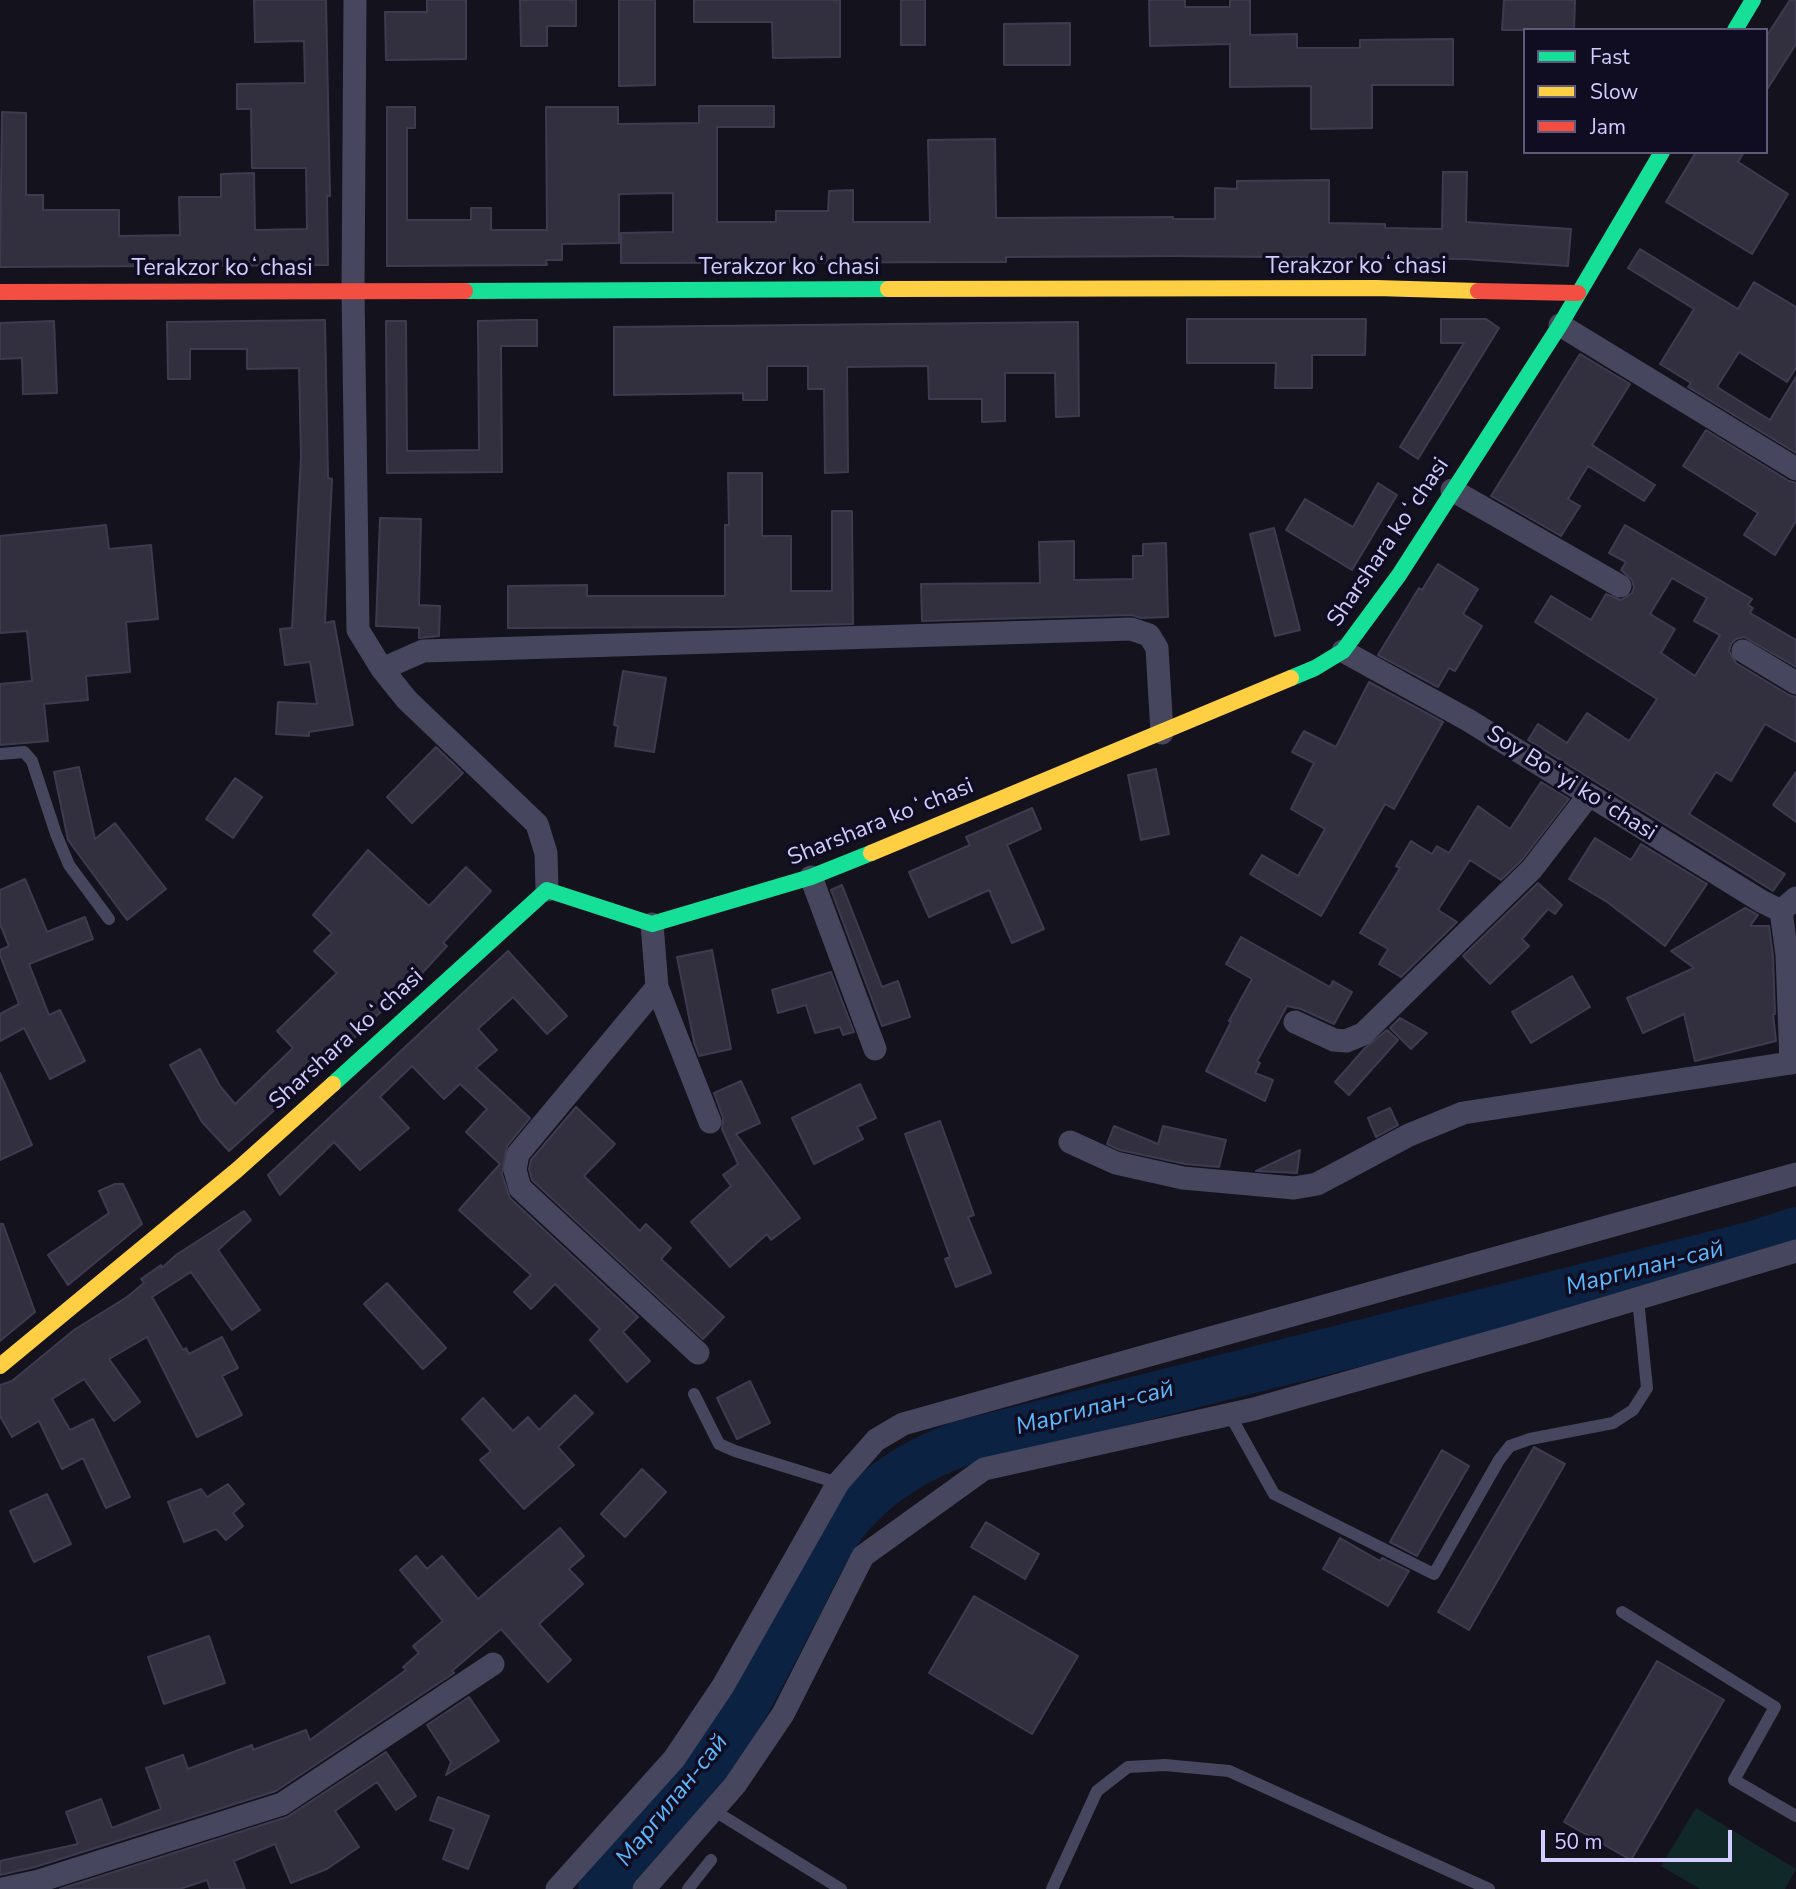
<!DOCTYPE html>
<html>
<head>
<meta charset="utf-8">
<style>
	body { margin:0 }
	#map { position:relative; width:1796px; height:1889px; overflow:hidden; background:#14121d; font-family:"Nunito Sans",sans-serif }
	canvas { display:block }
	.legend { position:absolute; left:1523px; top:28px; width:245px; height:126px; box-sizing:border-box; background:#100d22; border:2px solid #5d5a7a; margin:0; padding:9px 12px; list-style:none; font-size:21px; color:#d1ceff }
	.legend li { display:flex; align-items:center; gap:14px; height:35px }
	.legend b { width:35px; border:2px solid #5d5a7a }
	.scale { position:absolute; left:1541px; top:1830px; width:191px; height:32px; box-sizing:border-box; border:4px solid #d1ceff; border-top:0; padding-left:9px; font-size:21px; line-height:24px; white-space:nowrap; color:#d1ceff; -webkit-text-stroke:5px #100d22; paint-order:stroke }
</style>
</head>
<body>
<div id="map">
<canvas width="1796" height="1889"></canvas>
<ul class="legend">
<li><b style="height:9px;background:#16e098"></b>Fast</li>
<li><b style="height:9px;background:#ffcf43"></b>Slow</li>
<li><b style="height:9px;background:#f24e42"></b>Jam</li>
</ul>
<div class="scale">50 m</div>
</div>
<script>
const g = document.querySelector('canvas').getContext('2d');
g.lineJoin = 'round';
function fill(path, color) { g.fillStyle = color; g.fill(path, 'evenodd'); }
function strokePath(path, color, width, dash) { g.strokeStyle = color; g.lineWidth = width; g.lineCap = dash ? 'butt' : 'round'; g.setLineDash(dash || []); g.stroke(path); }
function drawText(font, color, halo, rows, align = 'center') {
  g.font = font + ' "Nunito Sans",sans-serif'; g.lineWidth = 7; g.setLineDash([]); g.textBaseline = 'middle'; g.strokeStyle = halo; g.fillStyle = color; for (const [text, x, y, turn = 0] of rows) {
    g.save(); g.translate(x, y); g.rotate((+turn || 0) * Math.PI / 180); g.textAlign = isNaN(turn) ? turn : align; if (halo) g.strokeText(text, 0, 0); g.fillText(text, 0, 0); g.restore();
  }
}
fill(new Path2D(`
	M1696,1808L1796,1869L1785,1889H1700L1661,1866Z`), '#112828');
strokePath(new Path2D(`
	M601,1889C639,1846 686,1799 718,1752C749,1705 774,1653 800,1603C817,1569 833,1532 861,1505C889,1476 922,1458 959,1444L1753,1244L1796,1230`), '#0c2243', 46);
const building = new Path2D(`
	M254,0H326L330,196H327L328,265L0,267L2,112L26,113V195H43V210H119V236L180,235L179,197H221V174L254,173L255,230L307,229L306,168H252L251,109H237V84L305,83L304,41L255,42Z
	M427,0H466V59L386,60L385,12H427Z
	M520,0H576V26H547V46H521Z
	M619,0H655V85L619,86Z
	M694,0H840V57L773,58L772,22H694Z
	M901,0H925V45H901Z
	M1149,0H1185V7H1230V0H1250V35L1297,34V48H1360V40L1453,39V85H1372V128L1311,129V86L1230,87V44L1150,46Z
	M1504,0H1575L1574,30H1502Z
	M1790,0H1796V44L1766,91V37Z
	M1070,23V65H1004V24Z
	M699,106H774V127H717V222H776V211H828L829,191L853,190V222H930L928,140L995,139L996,218L1173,217V219H1215V188L1237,189V181L1329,180V223L1385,224V228L1442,229L1443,172H1467L1466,222L1571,229L1568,266L1465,259L1174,256L1006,257V262L621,263V233L673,232V193L619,194V243L562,244V260H546L547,265L387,266V107H415V128H407V220H471V208H491V230H547L546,107H618V124L699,123Z
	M1696,152H1744L1738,162L1788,194L1752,254L1666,202Z
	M1640,249L1738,309L1754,282L1796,307V368L1787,382L1739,352L1717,387L1770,420L1796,377V453L1688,387L1691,383L1660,364L1694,309L1628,268Z
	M1187,319H1366L1365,355H1312V388H1275L1276,363H1187Z
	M1441,319H1486L1499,328L1418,459L1400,447L1464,343H1441Z
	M325,320L328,478L332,479L325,623L334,621L353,725L309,732V736L276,734L278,702L317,704L310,662L285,665L280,629L292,628L301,457L299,368L247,369V349H190V379H168L167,322Z
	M520,320H537V346H501L502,472L387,473L386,321H406L407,451L479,450L478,321Z
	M54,321L57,393L23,394L22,358L0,359V323Z
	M1078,322L1079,416L1056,417L1055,373H1005V421L982,422V399H929L928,366L847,367L848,472L825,473L824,389H808V366H767V400H743V393L614,395V327Z
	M1580,354L1630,384L1592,445L1655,485L1644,501L1588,466L1568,499L1580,506L1561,536L1491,496Z
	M1706,430L1789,481L1796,483V521L1775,555L1744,535L1758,513L1683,466Z
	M728,473H762V536H791V591H832V511H852L853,624L732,627L508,628V586L587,585V596H725V525H729Z
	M1378,483L1397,495L1352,570L1286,530L1305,499L1353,527Z
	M380,518L421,519L419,605L440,606L439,636L419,638V628L376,626Z
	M106,525L109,549L151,545L158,619L126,622L130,672L86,676L88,700L44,704L48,741L0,745V684L32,681L27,631L0,633V536Z
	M1625,525L1752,599L1748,605L1753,608L1750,613L1796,640V667L1744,637L1736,639L1731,644L1729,651L1736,663L1789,695L1796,697V742L1765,724L1731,781L1716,772L1689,814L1785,874L1773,891L1528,740L1538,724L1567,743L1587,713L1629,741L1657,699L1535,622L1551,596L1591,620L1606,594L1621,600L1632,593L1634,587L1632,580L1621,570L1626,562L1609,553ZM1672,578L1707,598L1694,621L1720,635L1695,676L1661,653L1675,629L1650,614Z
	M1274,528L1300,630L1275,636L1250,534Z
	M1074,541V580L1133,579V556H1143V544L1166,543L1168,617L1141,618L1131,615L922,621L921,584L1040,583L1039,542Z
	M1438,564L1478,589L1463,614L1482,626L1455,671L1449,668L1438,687L1378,655L1419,588L1422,590Z
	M623,671L666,678L654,752L615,746L618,726L614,725Z
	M1369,682L1443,722L1394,809L1385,804L1321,916L1250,874L1262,855L1298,876L1325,829L1291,809L1314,763L1292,752L1304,731L1336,747Z
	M436,747L463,773L412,823L387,797Z
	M79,767L95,839L115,823L166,889L127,920L68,840L54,772Z
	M1156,769L1169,834L1141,840L1128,775Z
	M1796,772V822L1773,805Z
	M235,778L262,797L233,838L206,819Z
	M1541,782L1569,799L1522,860L1501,880L1470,860L1438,910L1457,922L1401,977L1379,964L1388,949L1360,933L1400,868L1396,866L1411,841L1432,854L1437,846L1449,853L1478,806L1510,829Z
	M1032,808L1041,829L1007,845L1044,929L1012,943L989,890L929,917L909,872L970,845L966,837Z
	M1595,838L1631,860L1641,844L1707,884L1665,946L1607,902L1569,879Z
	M368,850L429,906L466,867L491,891L443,943L447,946L401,996L399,994L350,1042L229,1151L202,1122L170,1065L200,1049L220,1086L235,1104L293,1048L277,1031L337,973L314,951L332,933L313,915Z
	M25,879L47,932L85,917L93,939L29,964L49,1015L60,1010L85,1061L50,1079L24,1028L0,1041V1014L19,1004L0,955V950L9,946L0,924V890Z
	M1538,883L1562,905L1555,914L1548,909L1522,939L1529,946L1490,984L1463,956Z
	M842,885L882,987L898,981L910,1017L882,1026L831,890Z
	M1745,908L1758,915L1750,926H1769L1773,956L1775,1014H1773L1776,1041L1695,1061L1684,1014L1643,1033L1627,998L1694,968L1671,951Z
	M1241,937L1330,987L1333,981L1352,992L1334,1024L1301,1009L1287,1006L1257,1061L1260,1063L1255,1073L1273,1080L1265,1101L1206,1071L1231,1022L1229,1021L1252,979L1226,964Z
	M712,950L731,1049L699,1056L694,1042L677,957Z
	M508,951L567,1016L547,1034L513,997L478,1029L497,1050L476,1068L530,1118L507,1146L502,1174L510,1198L638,1317L623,1332L650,1361L627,1382L590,1340L600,1329L555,1284L531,1309L514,1292L531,1275L459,1210L500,1164L466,1132L487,1109L460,1084L444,1099L412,1066L380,1097L409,1128L360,1170L334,1142L280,1195L268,1175Z
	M831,972L854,1032L843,1035L840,1027L815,1033L806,1005L778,1013L772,990Z
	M1572,976L1590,1007L1531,1043L1512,1012Z
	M1400,1018L1427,1033L1411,1049L1390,1028Z
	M1387,1030L1398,1040L1349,1095L1335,1082L1365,1048Z
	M0,1073L32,1145L0,1160Z
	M741,1081L760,1123L736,1134L800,1218L771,1240L767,1234L730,1267L691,1222L731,1186L723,1175L738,1164L722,1129L723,1118L714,1093Z
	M860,1084L876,1118L857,1127L863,1139L814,1164L792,1118Z
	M576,1107L615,1144L584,1176L640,1231L646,1224L671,1248L661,1259L724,1317L703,1339L532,1180L529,1169L531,1160Z
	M1390,1108L1398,1125L1376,1137L1368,1118Z
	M940,1121L974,1215L968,1217L991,1273L956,1287L945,1259L950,1257L905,1134Z
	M1114,1126L1158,1144L1163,1126L1226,1140L1219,1167L1185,1164L1120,1150L1107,1144Z
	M1300,1150L1297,1173L1256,1171Z
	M115,1184H123L142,1224L68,1285L48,1255L109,1213L99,1191Z
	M244,1211L251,1220L218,1250L260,1310L232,1330L191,1272L152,1297L183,1350L186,1348L189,1354L222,1337L238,1368L222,1376L242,1415L197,1437L147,1337L109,1359L140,1402L114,1421L84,1379L52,1399L70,1430L93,1419L130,1497L106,1508L83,1458L62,1469L39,1421L12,1437L0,1416V1385L12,1381L74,1330L127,1297L144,1283L141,1279L161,1265L162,1268L176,1255Z
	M0,1224H3L35,1312L0,1341Z
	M387,1283L446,1348L423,1369L364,1304Z
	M750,1381L770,1423L737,1439L717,1398Z
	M575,1395L593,1413L558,1447L574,1465L524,1509L480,1460L491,1451L462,1419L483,1398L513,1431L528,1417L539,1430Z
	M1534,1447L1565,1464L1469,1630L1438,1612Z
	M1442,1450L1469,1466L1417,1556L1390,1542Z
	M642,1469L666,1492L625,1537L601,1514Z
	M228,1484L244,1504L233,1513L243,1526L226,1540L216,1529L184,1542L168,1502L201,1489L207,1497Z
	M47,1494L71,1544L34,1562L10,1511Z
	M986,1522L1039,1554L1025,1579L971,1547Z
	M560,1528L584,1556L569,1569L583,1584L539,1624L571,1660L548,1682L501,1629L452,1671L454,1673L276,1791L35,1867L0,1875V1861L78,1844L66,1812L101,1799L112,1828L161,1809L146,1768L183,1755L188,1769L252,1745L253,1750L306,1730L310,1740L406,1670L403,1667L419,1653L413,1646L443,1621L400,1570L416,1556L427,1569L442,1556L478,1599Z
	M1340,1538L1380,1561L1382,1558L1409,1571L1388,1606L1323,1569Z
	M974,1596L1078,1656L1032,1734L929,1673Z
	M209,1636L225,1683L164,1704L148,1657Z
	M1657,1661L1724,1700L1631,1860L1564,1822Z
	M469,1697L499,1741L446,1775L451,1762L427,1725Z
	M386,1752L416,1796L396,1810L377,1782L335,1811L359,1847L327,1869L291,1883L275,1844L234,1861L245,1889H210L207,1880L180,1889H60L287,1817Z
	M438,1797L489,1816L468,1869L443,1859L454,1829L430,1820Z`);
fill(building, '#32303f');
strokePath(building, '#3e3b51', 2);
strokePath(new Path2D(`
	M0,754L24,752L32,761L56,834L69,865L109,919
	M694,1394L719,1444L735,1451L838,1483
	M1230,1415L1274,1494L1434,1574L1499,1460L1510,1446L1530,1439L1613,1423L1633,1410L1647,1388L1638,1299
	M1622,1612L1775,1707L1734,1780L1796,1816
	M713,1810L841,1889
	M688,1889L711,1860
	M1052,1889L1097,1791L1128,1767L1165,1765L1229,1771L1489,1889`), '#46465e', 12);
strokePath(new Path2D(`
	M355,0L353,291L358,630L382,669L407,700L537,824L546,853L547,890
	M1560,325L1796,469
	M1452,490L1620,586
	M1343,651L1468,720L1761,901L1781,911L1796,898
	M1743,651L1796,683
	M382,669L423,651L1131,629L1149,635L1157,648L1162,733
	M811,877L875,1049
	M1781,911L1787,955L1791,1063
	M652,924L657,987L710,1122
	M657,987L518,1154L515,1170L520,1188L698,1353
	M1295,1022L1334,1040L1346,1041L1363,1034L1532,869L1589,795
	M1070,1142L1116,1163L1183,1178L1294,1188L1317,1184L1409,1135L1463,1113L1796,1062
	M2,1889L39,1881L282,1804L493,1664
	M557,1889L674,1759L723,1686L838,1483L876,1440L903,1424L1796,1174
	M644,1889L735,1785L783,1714L863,1556L984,1469L1254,1409L1526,1332L1796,1251`), '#46465e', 23);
strokePath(new Path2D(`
	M1735,30L1753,0
	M465,291L888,289
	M1291,678L1315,668L1343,651L1399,575L1560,325L1662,152
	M333,1084L547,890L652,924L811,877L871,853`), '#16e098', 16);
strokePath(new Path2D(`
	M888,289L1376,288L1478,291
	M871,853L1291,678
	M0,1366L237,1170L333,1084`), '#ffcf43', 16);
strokePath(new Path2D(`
	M1478,291L1578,293
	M0,292L465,291`), '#f24e42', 16);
drawText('23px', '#d1ceff', '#100d22', [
	["Terakzor koʻchasi",1356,267],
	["Terakzor koʻchasi",789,268],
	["Terakzor koʻchasi",222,269],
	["Sharshara koʻchasi",1389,543,-56],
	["Soy Boʻyi koʻchasi",1571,784,32],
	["Sharshara koʻchasi",881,823,-22],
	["Sharshara koʻchasi",347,1040,-42]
]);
drawText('italic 24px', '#5cbaff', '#100d22', [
	["Маргилан-сай",1645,1269,-14],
	["Маргилан-сай",1095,1409,-14],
	["Маргилан-сай",673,1801,-51]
]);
</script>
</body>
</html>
